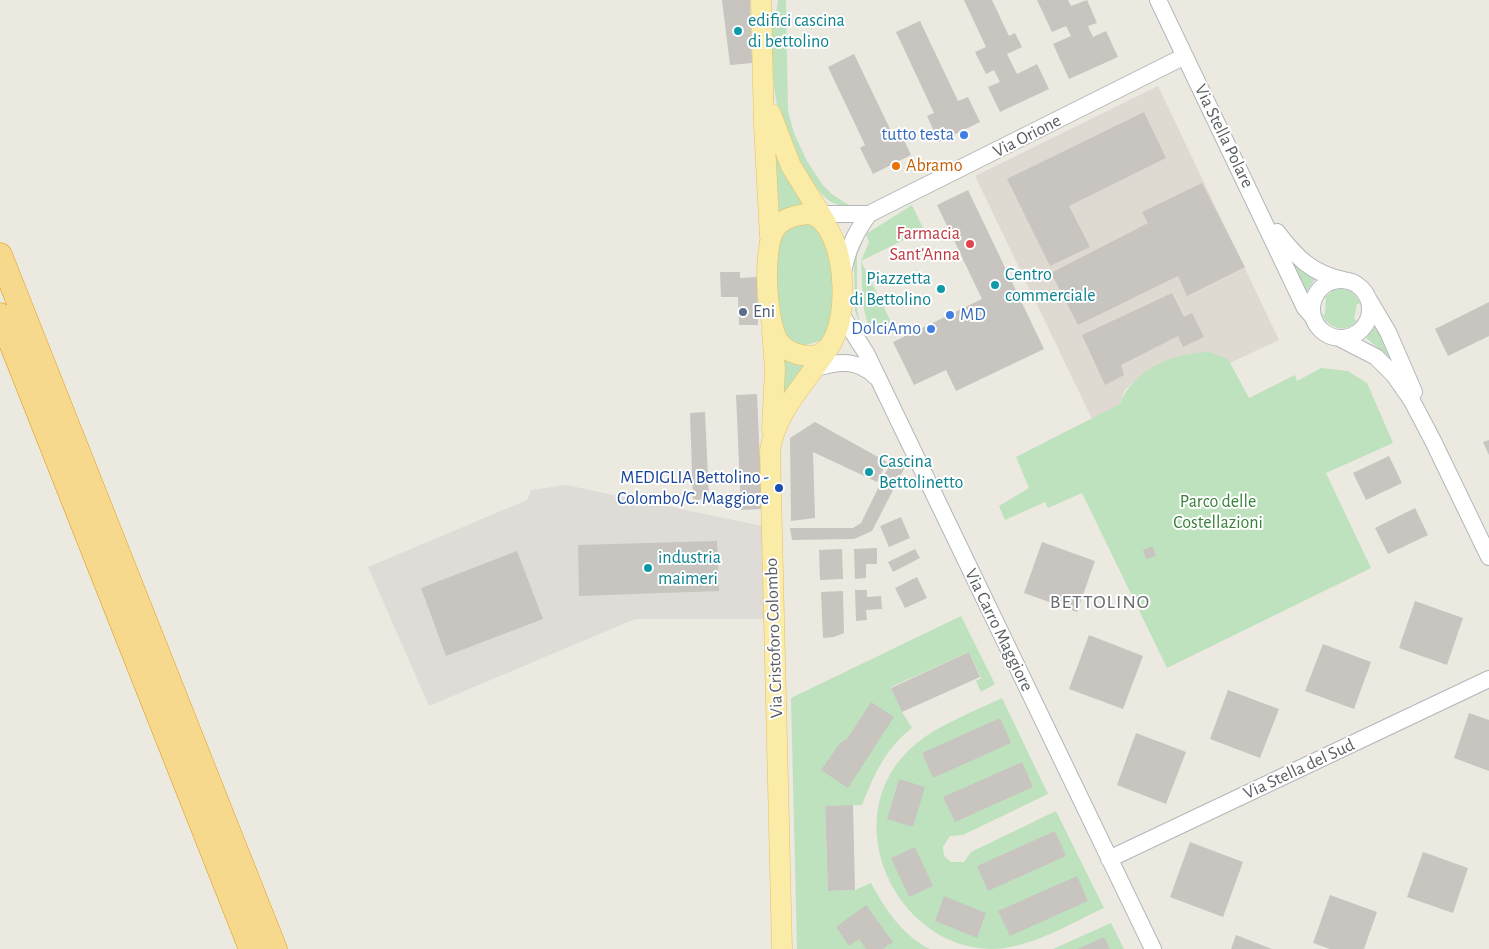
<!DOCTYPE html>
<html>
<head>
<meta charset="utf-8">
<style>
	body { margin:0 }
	canvas { display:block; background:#ebe9e0 }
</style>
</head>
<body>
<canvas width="1489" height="949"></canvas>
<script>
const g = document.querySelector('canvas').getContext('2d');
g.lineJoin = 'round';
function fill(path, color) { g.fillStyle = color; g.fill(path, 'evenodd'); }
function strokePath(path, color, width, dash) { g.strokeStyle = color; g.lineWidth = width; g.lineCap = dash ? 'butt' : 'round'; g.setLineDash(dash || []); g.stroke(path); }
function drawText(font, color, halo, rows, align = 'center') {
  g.font = font + ' "Alegreya Sans",sans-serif'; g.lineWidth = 4; g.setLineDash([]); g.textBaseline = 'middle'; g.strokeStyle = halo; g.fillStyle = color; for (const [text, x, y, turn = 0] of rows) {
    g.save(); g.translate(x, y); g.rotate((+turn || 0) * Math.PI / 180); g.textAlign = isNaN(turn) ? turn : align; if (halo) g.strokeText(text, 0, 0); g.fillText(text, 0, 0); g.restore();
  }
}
fill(new Path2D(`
	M566,485L762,526L765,619H635L429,706L368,567L527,500L531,490Z`), '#dfdcd8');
fill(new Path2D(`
	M1158,86L1279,340L1230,363L1228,359L1143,373L1125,390L1120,404L1092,419L975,176Z`), '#dedad2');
fill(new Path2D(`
	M778,0H786L788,111L794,133L807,161L822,184L833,195L852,207C841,206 831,204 824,196C804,177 782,132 777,105C772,80 772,54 771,29L774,26Z
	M774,151L808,205L792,206L778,213Z
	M912,205L924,230L861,261L891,322L866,335L868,325L863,305L861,261L869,242L866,234Z
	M807,223L820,229L836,277L832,320L822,340L803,346C799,344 792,342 789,339C775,324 769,239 788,227C792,225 801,224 807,223Z
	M862,239L863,240L857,255V309L861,328L855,310L854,262L855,255Z
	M1283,255L1315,279L1303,297Z
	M1335,289C1347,288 1356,292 1360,304H1357L1354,319L1357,321C1346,334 1329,329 1322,315L1325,314L1326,299L1324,298Z
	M1376,326L1399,365L1366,338Z
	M1209,352L1228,359L1249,398L1295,375L1297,381L1321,368L1348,371L1367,383L1393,443L1326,473L1371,568L1167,668L1082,493L1048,508L1045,502L1005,520L999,506L1029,488L1016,457L1120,404C1134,368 1172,354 1209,352Z
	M783,358L808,363L781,401Z
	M961,616L995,684L981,692L976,681L981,678L969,652L891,687L902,712L912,728C885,749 875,773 862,805L825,806L828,891L855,890L871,883C885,909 903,936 930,949H797L791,698Z
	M1002,698L1048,794L963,835L950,836L943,847L944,856L951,862H964L971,852L1056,811L1104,908C1069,924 1030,949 990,949C894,946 837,819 909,750C934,726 971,713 1002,698Z
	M1111,923L1124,949H1053Z`), '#bee2be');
fill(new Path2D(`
	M722,0H750L752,63L730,65Z
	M964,0H992L1009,36L1015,33L1022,47L1007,54L1017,74L1037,64L1049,89L1000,112L988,87L1000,82L994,70L986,74L975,52L986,47Z
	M1037,0H1068L1071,6L1087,0L1097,23L1088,26L1093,37L1106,31L1118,57L1069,79L1053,44L1071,36L1066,26L1052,32Z
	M920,21L958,101L968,97L980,122L939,142L927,116L934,113L896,32Z
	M854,54L892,133L899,129L911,155L873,174L860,148L865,145L828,67Z
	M1144,112L1166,158L1069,206L1090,247L1050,266L1007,179Z
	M1202,183L1245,267L1187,296L1178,276L1078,325L1051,273L1148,223L1142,212Z
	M968,190L1044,349L956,391L946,370L914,385L893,342L982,299L937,205Z
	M720,272H740V278L757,277L758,325H739L738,297H721Z
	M1172,293L1184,317L1192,313L1204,337L1183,347L1178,336L1121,365L1124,375L1105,385L1082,335Z
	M1489,302V336L1448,356L1435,329Z
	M757,394L762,509L741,510L736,395Z
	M705,412L709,499L693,500L690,413Z
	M815,422L887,462L877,482L813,452L815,518L791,521L790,438Z
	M1489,440V455L1483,442Z
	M1389,456L1402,483L1366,500L1353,473Z
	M891,462L905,467L872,531L854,539L792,540L790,528H853L861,523Z
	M1415,508L1428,535L1388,554L1375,528Z
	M901,517L910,538L889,547L880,526Z
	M717,541L719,591L579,596L578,545Z
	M1042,542L1095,561L1077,612L1024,593Z
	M1153,546L1156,556L1146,559L1143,550Z
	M877,548V564H866V578L855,579L854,549Z
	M842,549L843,579L820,580L819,550Z
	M915,549L920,558L893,572L888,562Z
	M517,551L543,619L446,656L421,588Z
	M917,577L927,598L905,608L895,588Z
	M855,590H867V597L881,596L882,609L866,610L867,620L856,621Z
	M843,591L844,633L834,637L823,638L821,592Z
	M1415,601L1463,618L1447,665L1399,648Z
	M1089,635L1143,656L1123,709L1069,689Z
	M1323,644L1371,662L1354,709L1305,691Z
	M969,652L980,677L902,712L891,688Z
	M1228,690L1279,709L1260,758L1210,739Z
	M871,702L894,717L848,788L821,770L840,743L847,739Z
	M1469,713L1489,720V771L1454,758Z
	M1000,718L1011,743L933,778L922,753Z
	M1136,733L1186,752L1166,804L1117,785Z
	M1022,762L1033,787L955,822L943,797Z
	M899,779L925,787L913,827L887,819Z
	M853,805L855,890L828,891L825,806Z
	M1055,831L1066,856L988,891L977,866Z
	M1190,842L1243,862L1223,917L1170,897Z
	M915,847L933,886L909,897L891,858Z
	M1423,852L1468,868L1453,913L1407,897Z
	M1077,876L1088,901L1010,936L998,911Z
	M1330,895L1377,912L1364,949H1330L1313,943Z
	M944,896L986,913L977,938L935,921Z
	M866,905L893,942L883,949H866L859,939L849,946L836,927Z
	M1236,935L1272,949H1231Z
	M1104,937L1110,949H1077Z`), '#c8c5c0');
const minor = new Path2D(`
	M1158,0L1305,308L1313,317
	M809,214H869L1185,56
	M1277,232C1296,257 1312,274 1344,280
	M843,273C847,250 855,233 869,214
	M1312 309a29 29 0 1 1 58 0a29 29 0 1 1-58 0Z
	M1369,300L1388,332L1414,392
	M841,314L866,353L1153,949
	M1341,339L1376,357L1394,375L1412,401L1433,441L1489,557
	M816,368C839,361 858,359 876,377
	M1109,859L1489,679`);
const major = new Path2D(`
	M761,0L764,126L770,237
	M771,114L791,166L826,223
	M808,214C851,219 856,356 811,356C800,356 787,352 780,343C766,327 762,247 775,229C782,218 796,215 808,214Z
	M772,330L775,369L772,429
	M782,949L770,451C775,410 811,378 831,344`);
const highway = new Path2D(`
	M0,255L275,949
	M0,315L251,949`);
strokePath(minor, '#b3b6ba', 18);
strokePath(major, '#e8be5d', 21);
strokePath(highway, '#de990e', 25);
strokePath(minor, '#fff', 16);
strokePath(major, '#faeba7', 20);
strokePath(highway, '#f6d98d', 24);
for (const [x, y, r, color] of [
	[738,31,5,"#0f9aa8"],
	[964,135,5,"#3f7fe0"],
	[896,166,5,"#e8710a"],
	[970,244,5,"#e0444e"],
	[995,285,5,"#0f9aa8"],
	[941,289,5,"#0f9aa8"],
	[743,312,5,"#5c6f8a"],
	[950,315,5,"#3f7fe0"],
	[931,329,5,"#3f7fe0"],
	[869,472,5,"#0f9aa8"],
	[779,488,5,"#1a4fb4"],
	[648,568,5,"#0f9aa8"]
]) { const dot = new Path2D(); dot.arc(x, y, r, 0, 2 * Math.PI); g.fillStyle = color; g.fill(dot); strokePath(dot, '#fff', 2); }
drawText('18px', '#0d838f', '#fff', [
	["edifici cascina",748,21],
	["di bettolino",748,42],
	["Centro",1005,275],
	["commerciale",1005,296],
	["Piazzetta",931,279,"right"],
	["di Bettolino",931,300,"right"],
	["Cascina",879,462],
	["Bettolinetto",879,483],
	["industria",658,558],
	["maimeri",658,579]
], 'left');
drawText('18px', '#366cbe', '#fff', [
	["tutto testa",954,135],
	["MD",960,315,"left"],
	["DolciAmo",921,329]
], 'right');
drawText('18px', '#595c60', '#fff', [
	["Via Orione",1027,136,-27],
	["Via Stella Polare",1224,136,64],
	["Via Carro Maggiore",999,630,64],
	["Via Cristoforo Colombo",774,638,-92],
	["Via Stella del Sud",1299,769,-25]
]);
drawText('18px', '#c56008', '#fff', [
	["Abramo",906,166]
], 'left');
drawText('18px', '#be3a42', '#fff', [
	["Farmacia",960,234],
	["Sant'Anna",960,255]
], 'right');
drawText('18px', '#4e5e75', '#fff', [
	["Eni",753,312]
], 'left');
drawText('18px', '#164399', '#fff', [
	["MEDIGLIA Bettolino -",769,478],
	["Colombo/C. Maggiore",769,499]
], 'right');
drawText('18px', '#39803b', '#fff', [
	["Parco delle",1218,502],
	["Costellazioni",1218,523]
]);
g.letterSpacing = '1px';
drawText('20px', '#6a6e72', '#fff', [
	["BETTOLINO",1100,602]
]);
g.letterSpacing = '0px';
</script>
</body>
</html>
